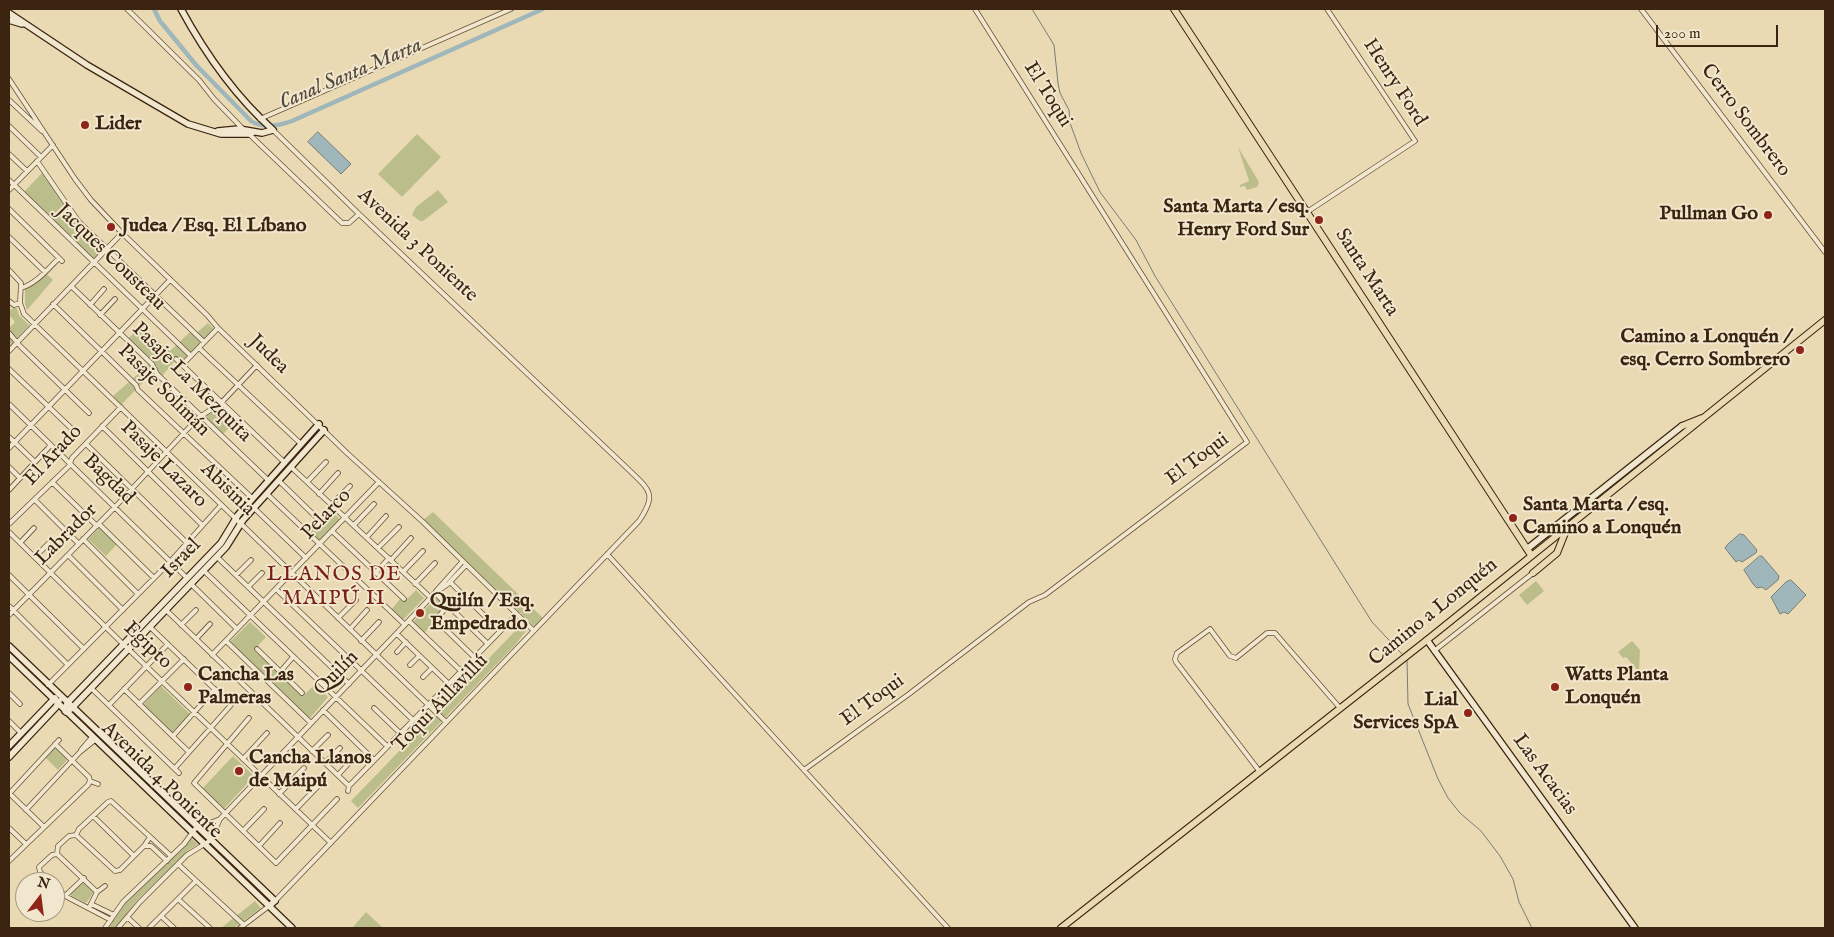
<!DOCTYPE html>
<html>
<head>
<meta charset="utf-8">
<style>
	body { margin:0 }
	#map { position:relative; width:1834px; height:937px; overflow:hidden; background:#eadab3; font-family:"IM FELL English",serif }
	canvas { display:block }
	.frame { position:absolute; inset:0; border:10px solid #3b2410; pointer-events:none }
	.north { position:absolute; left:15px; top:872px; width:50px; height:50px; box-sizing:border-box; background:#f1e7ce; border:1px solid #a89982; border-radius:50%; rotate:15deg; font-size:14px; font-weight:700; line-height:20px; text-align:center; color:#3b2410 }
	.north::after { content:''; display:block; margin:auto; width:18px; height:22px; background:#8f2418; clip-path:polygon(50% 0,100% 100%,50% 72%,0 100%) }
	.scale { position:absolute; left:1656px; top:25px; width:122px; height:22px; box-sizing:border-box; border:2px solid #3b2410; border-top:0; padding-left:6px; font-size:15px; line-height:18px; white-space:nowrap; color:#3b2410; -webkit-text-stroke:4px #f1e7ce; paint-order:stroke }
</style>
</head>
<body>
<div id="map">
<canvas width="1834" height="937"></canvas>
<div class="frame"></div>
<div class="north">N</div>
<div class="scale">200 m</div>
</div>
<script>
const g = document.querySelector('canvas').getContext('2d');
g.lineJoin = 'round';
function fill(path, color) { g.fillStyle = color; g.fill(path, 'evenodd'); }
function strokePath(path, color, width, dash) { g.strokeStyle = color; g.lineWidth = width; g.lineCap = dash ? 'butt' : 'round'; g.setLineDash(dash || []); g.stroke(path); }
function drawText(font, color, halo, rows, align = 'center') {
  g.font = font + ' "IM FELL English",serif'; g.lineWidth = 4; g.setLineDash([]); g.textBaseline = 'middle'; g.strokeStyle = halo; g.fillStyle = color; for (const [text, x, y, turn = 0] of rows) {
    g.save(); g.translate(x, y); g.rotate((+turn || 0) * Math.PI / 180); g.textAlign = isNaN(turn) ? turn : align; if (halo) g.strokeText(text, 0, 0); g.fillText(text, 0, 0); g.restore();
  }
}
fill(new Path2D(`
	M417,134L441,157L402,197L378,174Z
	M1238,147L1259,182L1257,187L1247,190L1245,186L1240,187V185L1249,181Z
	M43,172L72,215L105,248L93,261L23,193Z
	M438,190L448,202L423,221H420L412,215L416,207Z
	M47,274L53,280L27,310L25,303V289Z
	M16,306L19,315L29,325L9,347V328L15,322L9,315V311Z
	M208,323L214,329L179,364L175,361L161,377L151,374L121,405L113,396C126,384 138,375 150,362L127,340L141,325L170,351L190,332L194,335Z
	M223,405L238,419L223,434L205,416Z
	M328,507L340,519L319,541L307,529Z
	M433,512L544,619L535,627L423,520Z
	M100,527L117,544L106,556L88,539Z
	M1536,581L1544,591L1527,605L1519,595Z
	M416,590L424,598L402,621L391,610L400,599L404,602Z
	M437,597L446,606L432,620L434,622L424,633L413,622Z
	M250,622L266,637L254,650L303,696L315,684L328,697L310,718H308L230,642Z
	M520,626L526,631L516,644L358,808L351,801Z
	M1632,641L1640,650L1639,672L1626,657L1623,658L1618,652Z
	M161,686L190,714L172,733L143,705Z
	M72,711L195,827L192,830L70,713Z
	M54,748L57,749L68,759L58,770L45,757Z
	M233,756L254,776L223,810L201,790Z
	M191,838L198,844L190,849L138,899L116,928H108L124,904Z
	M83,882L94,892L86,903L70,895Z
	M255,901L261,908L234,928H221Z
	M366,912L383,928H352Z`), '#bbbe8a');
const water = new Path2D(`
	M318,132L351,164L341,174L308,142Z
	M1740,534L1744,535L1757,550L1756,553L1742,562L1739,560L1736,562L1725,548L1727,545Z
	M1760,556H1762L1779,576L1778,580L1766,590L1762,587L1757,588L1753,584L1744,570Z
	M1791,580L1806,595L1788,614L1784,612L1780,614L1771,597L1786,582Z`);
fill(water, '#9fb7ba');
strokePath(water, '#777c76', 1);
strokePath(new Path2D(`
	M1032,9L1054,45L1058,83L1060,93L1069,110L1070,123L1081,153L1100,192L1136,240L1155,276L1372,622L1402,654
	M1407,660L1408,704L1438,779L1448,798L1460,813L1481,831L1500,856L1513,879L1519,902L1532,928`), '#777c76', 1);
strokePath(new Path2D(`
	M154,9L160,21L196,65L251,121C263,129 278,126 292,121L543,9`), '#9fb7ba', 4.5);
const street = new Path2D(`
	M127,9L199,80L214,99L243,129
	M1641,9L1825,252
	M9,79L75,179L91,200L122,233L207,315L218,328L347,453L423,522L533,630
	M9,100L42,131
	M260,119L511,9
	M9,126L41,157
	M273,130L359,214L628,469C649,490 658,493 639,521L275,901
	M249,134L342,223H349L359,214
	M9,154L27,171
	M37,161L79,222L204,342
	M9,180L191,356
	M9,190L53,145
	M9,209L62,261
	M1307,212L1415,141L1327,9
	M9,237L45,272
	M9,270L21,283L20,303L24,314L446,722
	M71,286L152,364L157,374L268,480
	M21,288C36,284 49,268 59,258
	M9,301L14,305L20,303
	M53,304L136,385L138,390L252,498
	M90,305L104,289
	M100,315L115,299
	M9,333L20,346L89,413
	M199,348L301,444
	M9,351L122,233
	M176,359L284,462
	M182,365L218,328
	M9,369L72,429
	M9,404L187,578
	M102,426L202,525
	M9,437L35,462
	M86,444L186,542
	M9,448L170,280
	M9,467L20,478
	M291,467L431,598
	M279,481L316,517
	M52,482L97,526
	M307,482L326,462
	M9,490L51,445
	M267,494L405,625
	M319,494L338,473
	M35,500L79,544
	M331,505L350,486
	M254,508L306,558
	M9,524L69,466L72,458L121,407
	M99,524L154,578
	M354,525L374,504
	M332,531L404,599
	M9,532L123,644L331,843
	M367,537L386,516
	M83,539L138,594
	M20,543L34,528
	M378,548L399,527
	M607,554L948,928
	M68,555L123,610
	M35,557L49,543
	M217,557L349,684
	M391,560L411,538
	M204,571L387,746
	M376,572L389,558
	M403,572L423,551
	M9,575L84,649
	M236,575L251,560
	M450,582L500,631
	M191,584L237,629
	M415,584L435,563
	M248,587L262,573
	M276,589L413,720
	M436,591L462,562
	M435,593L487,643
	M448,605L436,620L474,657
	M9,606L68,665
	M166,610L349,786
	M9,615L115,507L197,419L222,402L257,365
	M338,618L356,600
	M409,621L460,670
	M181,625L196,610
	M150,627L231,705L175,768
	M350,629L367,610
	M397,634L448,683
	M196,639L210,624
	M226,641L311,723
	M361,641L379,622
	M257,649L302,693
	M1434,651L1533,573
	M397,652L406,642
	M212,655L379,482
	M410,665L419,656
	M280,672L293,657
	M423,677L432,668
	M48,685L168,564L221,505
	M91,688L179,773
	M124,689L189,752
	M9,693L20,704
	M139,704L184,659
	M109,705L168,644
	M374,708L400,733
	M323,710L374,760
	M249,718L194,783L276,863L337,799
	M9,721L21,733
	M173,736L215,689
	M55,744L89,777L90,781L98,784
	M81,750L92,737
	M312,751L328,735
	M243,759L267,733
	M325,763L340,748
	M804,770L909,694L1029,602L1045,595L1247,442L975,9
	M1260,772L1176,662L1175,659L1177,653L1210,629L1230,656L1236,658L1267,633H1275L1340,708
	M338,775L350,762
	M348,791L349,786L517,614
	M9,793L44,827
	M9,794L59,740
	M279,794L304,768
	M296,809L321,783
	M26,810L80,752L95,740
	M93,816L134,856
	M9,828L26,844
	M243,831L264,809
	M76,835L79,829L108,802L111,801L171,856
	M76,835L115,871L120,870L144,846L150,837
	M144,846H151L167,861
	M259,846L280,823
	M57,854L97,892
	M57,854L58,846L69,836L76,835
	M9,861L88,785L90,781
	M178,864L244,925
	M50,882L40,872L39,867L52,855L57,854
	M55,887L67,897L111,920
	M65,896L84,878
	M178,899L210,928
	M91,904L114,915
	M89,908L97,892L105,886
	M161,916L174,928
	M127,917L139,928
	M105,928L123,902L184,844L195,829L220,819L435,593L448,584L466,565
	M118,928L140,902L187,855L211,840L220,819
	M149,928L196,881
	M240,928L269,906`);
const secondary = new Path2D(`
	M181,9C206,55 234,95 273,130L262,133L239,129L218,131
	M9,13L87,65L188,124L221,134H249L254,132
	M9,20L22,24
	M1527,549L1682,426
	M1427,640L1635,928
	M9,646L275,901L269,906
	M9,656L292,928
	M65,711L67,703L221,543L238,515L319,424
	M66,712L71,709L226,547L243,520L324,430
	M9,746L55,698
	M9,757L56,707L59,701`);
const primary = new Path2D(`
	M1174,9L1531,555
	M1682,426L1702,418
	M1533,573L1557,553L1567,528
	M1061,928L1427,640L1825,320`);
strokePath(street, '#675239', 5.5);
strokePath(secondary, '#3b2410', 8);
strokePath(primary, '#3b2410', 8);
strokePath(street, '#f1e7ce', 4);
strokePath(secondary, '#f1e7ce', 5.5);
strokePath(primary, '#eadab3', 6);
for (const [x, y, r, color] of [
	[85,125,5,"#8f2418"],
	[1768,215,5,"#8f2418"],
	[1319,220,5,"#8f2418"],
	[111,227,5,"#8f2418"],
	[1800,350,5,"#8f2418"],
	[1513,518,5,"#8f2418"],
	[420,613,5,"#8f2418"],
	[188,687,5,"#8f2418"],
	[1555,687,5,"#8f2418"],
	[1468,713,5,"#8f2418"],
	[239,771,5,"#8f2418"]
]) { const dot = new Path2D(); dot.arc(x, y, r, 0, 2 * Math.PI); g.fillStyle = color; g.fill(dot); strokePath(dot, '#f1e7ce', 2); }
drawText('20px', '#3b2410', '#f1e7ce', [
	["Henry Ford",1394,83,57],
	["El Toqui",1047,95,58],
	["Cerro Sombrero",1745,121,53],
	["Avenida 3 Poniente",417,246,43],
	["Jacques Cousteau",110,258,44],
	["Santa Marta",1366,273,57],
	["Judea",268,355,44],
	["Pasaje La Mezquita",191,383,45],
	["Pasaje Solimán",163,391,45],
	["El Arado",54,456,-47],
	["El Toqui",1198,460,-37],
	["Pasaje Lazaro",163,465,45],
	["Bagdad",108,480,44],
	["Abisinia",227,490,44],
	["Pelarco",327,515,-46],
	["Labrador",67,535,-45],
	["Israel",182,559,-46],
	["Camino a Lonquén",1434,613,-39],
	["Egipto",147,646,44],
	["Quilín",337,674,-46],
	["El Toqui",873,701,-36],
	["Toqui Aillavillú",441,704,-46],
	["Las Acacias",1544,775,54],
	["Avenida 4 Poniente",161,781,44]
]);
drawText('bold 20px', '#3b2410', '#f1e7ce', [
	["Lider",95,125],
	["Santa Marta / esq.",1309,208,"right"],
	["Henry Ford Sur",1309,231,"right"],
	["Pullman Go",1758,215,"right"],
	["Judea / Esq. El Líbano",121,227],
	["Camino a Lonquén /",1790,338,"right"],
	["esq. Cerro Sombrero",1790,361,"right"],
	["Santa Marta / esq.",1523,506],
	["Camino a Lonquén",1523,529],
	["Quilín / Esq.",430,602],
	["Empedrado",430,625],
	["Cancha Las",198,676],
	["Palmeras",198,699],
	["Watts Planta",1565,676],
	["Lonquén",1565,699],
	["Lial",1458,701,"right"],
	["Services SpA",1458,724,"right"],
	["Cancha Llanos",249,759],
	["de Maipú",249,782]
], 'left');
drawText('italic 21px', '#54493a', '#f1e7ce', [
	["Canal Santa Marta",351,75,-23]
]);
g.letterSpacing = '1px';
drawText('21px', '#7a1f14', '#f1e7ce', [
	["LLANOS DE",334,576],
	["MAIPÚ II",334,600]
]);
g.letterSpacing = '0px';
</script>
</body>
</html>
